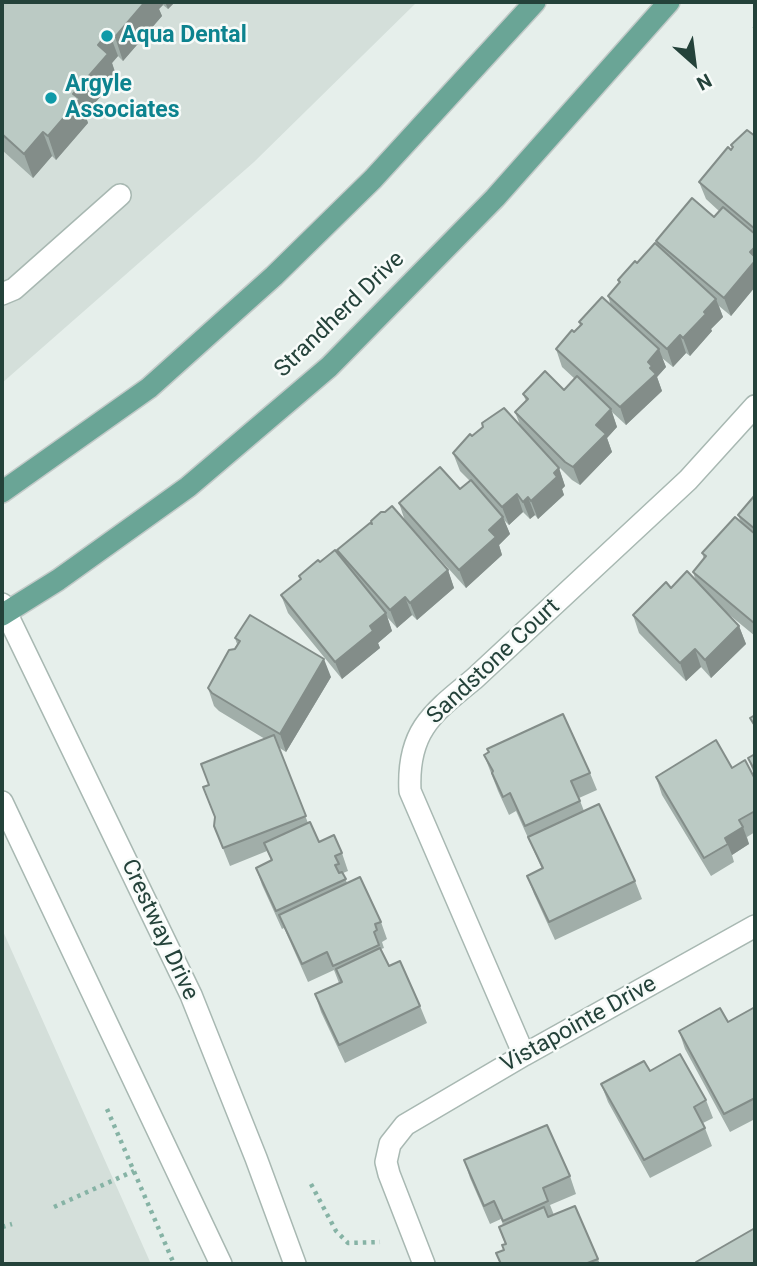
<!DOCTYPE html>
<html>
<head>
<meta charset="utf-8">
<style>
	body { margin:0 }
	#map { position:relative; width:757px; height:1266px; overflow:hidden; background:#e6efeb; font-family:Roboto,sans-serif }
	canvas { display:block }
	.frame { position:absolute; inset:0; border:4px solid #24423a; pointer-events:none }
	.north { position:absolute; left:659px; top:28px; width:70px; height:70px; -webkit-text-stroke:5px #f7fbf9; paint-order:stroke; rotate:152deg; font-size:19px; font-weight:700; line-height:28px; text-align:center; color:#24423a }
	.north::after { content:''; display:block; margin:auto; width:24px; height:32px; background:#24423a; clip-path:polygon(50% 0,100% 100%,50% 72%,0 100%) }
</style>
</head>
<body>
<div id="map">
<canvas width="757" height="1266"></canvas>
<div class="frame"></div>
<div class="north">N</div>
</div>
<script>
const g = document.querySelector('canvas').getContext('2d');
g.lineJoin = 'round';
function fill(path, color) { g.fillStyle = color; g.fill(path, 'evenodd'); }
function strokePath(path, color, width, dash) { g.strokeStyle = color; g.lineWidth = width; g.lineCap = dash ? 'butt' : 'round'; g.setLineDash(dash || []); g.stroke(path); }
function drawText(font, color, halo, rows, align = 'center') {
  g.font = font + ' Roboto,sans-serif'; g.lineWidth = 5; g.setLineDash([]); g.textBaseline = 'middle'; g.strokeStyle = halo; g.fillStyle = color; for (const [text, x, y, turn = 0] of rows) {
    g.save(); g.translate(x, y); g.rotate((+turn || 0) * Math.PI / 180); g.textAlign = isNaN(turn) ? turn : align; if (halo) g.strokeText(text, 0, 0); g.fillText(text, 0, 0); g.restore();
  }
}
fill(new Path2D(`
	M2,2H417L254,162L2,383Z
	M2,929L151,1264H2Z`), '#d4dfda');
const minor = new Path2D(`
	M2,294L14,289L120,195
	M2,604L191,995L256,1158L295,1264
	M2,802L221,1264
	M524,1055L410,791C407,732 431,714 474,679L688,480L755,406
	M424,1264L389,1174L386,1162L390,1144L405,1125L524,1055L755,926`);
const major = new Path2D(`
	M2,492L149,388L274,276L373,179L535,2
	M2,615L58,580L188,487L329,367L495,198L669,2`);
strokePath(minor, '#a8b8b2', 24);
strokePath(major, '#c2cac8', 24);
strokePath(new Path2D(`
	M755,27V28
	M107,1109L174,1264
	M311,1184L336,1231L348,1243L380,1242
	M54,1207L134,1171
	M2,1227L12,1224`), '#86b3a5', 4.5, [3.5, 5]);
strokePath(minor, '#fff', 21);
strokePath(major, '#6aa596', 21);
fill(new Path2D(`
	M2,2H175L168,9L163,5L159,9L162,16L123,61L118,56L112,63L117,78L85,114L88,123L56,160L52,156L33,178L2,150Z
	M755,136V287L731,316L719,306L723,317L711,329L712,331L690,356L686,353L673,367L662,358L666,367L657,377L662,391L626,425L612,412L617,427L607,438L612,452L580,485L572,480L546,454L559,468L565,486L562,489L564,495L538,519L535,515L530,519L523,512L509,525L504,520L510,534L499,545L502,555L466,588L412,528L448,570L454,588L417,620L412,615L397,628L387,617L392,631L378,643L380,648L342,679L288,613L281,595L301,579L299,576L320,562L340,556L337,550L405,521L399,503L460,489L470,481L460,471L453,453L472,436L520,425L515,412L526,401L523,394L564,390L575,379L562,367L556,349L580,326L579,322L611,306L608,296L619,283L618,280L658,246L656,241L714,217L719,211L706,199L699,182L731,150L732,148L731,145Z
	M755,495V636L726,612L739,626L746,644L711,678L701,667L686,681L639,633L633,615L671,588L696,581L693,572L704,559L702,553L741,522L738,515Z
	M235,638L331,677L286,752L278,747L308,823L319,842L342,853L348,871L343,873L347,883L381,922L387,939L382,942L384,948L381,949L389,966L420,1006L427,1023L345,1063L321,1012L315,994L339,983L334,970L308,982L284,928L282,929L262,885L256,868L271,860L267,851L230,866L214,826L215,818L209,785L265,739L219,711L214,706L208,688L237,644Z
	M755,754V777L748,758Z
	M484,755L590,773L597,790L579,798L584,811L635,881L642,899L555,940L534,894L527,876L542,869L516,811L509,815L498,791Z
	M732,768L755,779V832L747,837L749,844L732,855L734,862L711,876L662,795L656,777Z
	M755,1007V1119L730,1132L685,1049L679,1031L728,1022Z
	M650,1071L706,1100L713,1118L703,1123L712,1146L650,1178L608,1102L601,1084Z
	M464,1160L570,1176L576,1194L550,1205L554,1215L575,1206L600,1264H500L496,1253L504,1250L505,1244L499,1227L503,1225L501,1219L490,1224L470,1178Z`), '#a1aea9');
fill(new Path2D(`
	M145,2H162L163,5L159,9L162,16L123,61L115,37Z
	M165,2H175L168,9Z
	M109,32L118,56L112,63L117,78L85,114L88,123L56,160L48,136L73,94L98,45Z
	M43,132L52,156L33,178L24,154Z
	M755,247V287L731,316L724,298L750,252Z
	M716,299L723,317L711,329L712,331L690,356L683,338L704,312Z
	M680,335L686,353L673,367L667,349Z
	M659,349L666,367L657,377L662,391L626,425L620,407L648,362Z
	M611,409L617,427L607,438L612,452L580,485L573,467L596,425Z
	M559,468L565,486L562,489L564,495L538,519L531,501L554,473Z
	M517,494L523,512L509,525L502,507Z
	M528,497L535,515L530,519L523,502Z
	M503,517L510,534L499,545L502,555L466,588L459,570L489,530Z
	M448,570L454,588L417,620L410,603Z
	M405,597L412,615L397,628L390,610Z
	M386,613L392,631L378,643L380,648L342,679L335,662L370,626Z
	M739,626L746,644L711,678L705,660Z
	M695,649L701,667L686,681L680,663Z
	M324,659L331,677L286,752L280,734Z
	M743,827L749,844L732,855L725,838Z`), '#838d89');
const building = new Path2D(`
	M2,2H145L115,37L109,32L98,45L108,54L73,94L80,99L48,136L43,132L24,154L2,134Z
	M747,130L755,136V229L699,182L728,147L731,150L733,147L731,145Z
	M692,198L714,217L723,207L755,234V247L750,252L755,257V261L724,298L656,241Z
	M655,243L716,299L704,312L706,314L683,338L680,335L667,349L608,296L620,282L618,280L635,261L637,263Z
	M602,297L659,349L648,362L652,366L650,368L656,374L620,407L556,349L572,330L574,332L582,324L579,322Z
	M545,371L564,390L577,376L611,409L596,425L606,434L573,467L565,462L515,412L528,399L523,394Z
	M504,408L559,468L554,473L557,477L531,501L528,497L523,502L517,494L502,507L453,453L470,434L472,436L483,427L482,423Z
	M440,467L460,489L471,480L503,517L489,530L496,537L459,570L399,503Z
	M755,495V529L738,515Z
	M392,506L448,570L410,603L405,597L390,610L337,550L370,523L372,524L371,521L381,512H385Z
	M735,517L755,534L754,623L693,572L706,556L702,553Z
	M335,550L386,613L370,626L373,631L335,662L281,595L301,579L299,576L318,560L320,562Z
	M687,571L739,626L705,660L695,649L680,663L633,615L666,582L671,588Z
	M250,615L324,659L280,734L212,693L208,688L229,650L235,649L240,641L235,638Z
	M563,714L590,773L571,781L580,801L525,826L510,793L503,797L492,773L493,771L484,755L489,752L487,749Z
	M755,715V726L750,718Z
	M274,735L306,816L223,848L214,826L215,817L203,787L209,785L201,764Z
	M716,740L732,768L745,760L755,779V811L739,820L743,827L725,838L728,844L704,858L656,777Z
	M755,754V771L748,758Z
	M599,804L635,881L549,922L527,876L543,868L528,837Z
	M310,822L319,842L334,835L342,853L335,856L339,864L335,865L339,873L342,872L346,879L276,911L256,868L272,860L264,843Z
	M360,877L381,922L375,924L377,930L374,932L379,945L333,966L327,952L302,964L279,915Z
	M380,948L389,966L400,961L420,1006L339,1045L315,994L342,982L336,969Z
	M755,1007V1098L724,1114L679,1031L720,1008L728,1022Z
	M680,1054L706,1100L694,1107L705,1128L644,1160L601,1084L644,1061L650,1071Z
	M547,1125L570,1176L543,1188L548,1201L503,1221L494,1201L484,1206L464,1160Z
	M575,1206L598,1259L585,1264H501L496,1253L504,1250L502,1245L506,1244L499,1227L544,1207L548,1217Z
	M755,1228V1264H697L696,1262Z`);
fill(building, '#bbcac4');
strokePath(building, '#838d89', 2);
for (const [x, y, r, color] of [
	[107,36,7,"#0f9aa8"],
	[51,98,7,"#0f9aa8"]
]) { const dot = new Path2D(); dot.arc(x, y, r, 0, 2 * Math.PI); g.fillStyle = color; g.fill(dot); strokePath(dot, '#f7fbf9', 2.5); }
drawText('bold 23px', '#0d838f', '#f7fbf9', [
	["Aqua Dental",121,36],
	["Argyle",65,85],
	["Associates",65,111]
], 'left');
drawText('23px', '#24423a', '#f7fbf9', [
	["Strandherd Drive",340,315,-44],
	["Sandstone Court",494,662,-43],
	["Crestway Drive",159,930,65],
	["Vistapointe Drive",579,1025,-29]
]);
</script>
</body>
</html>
